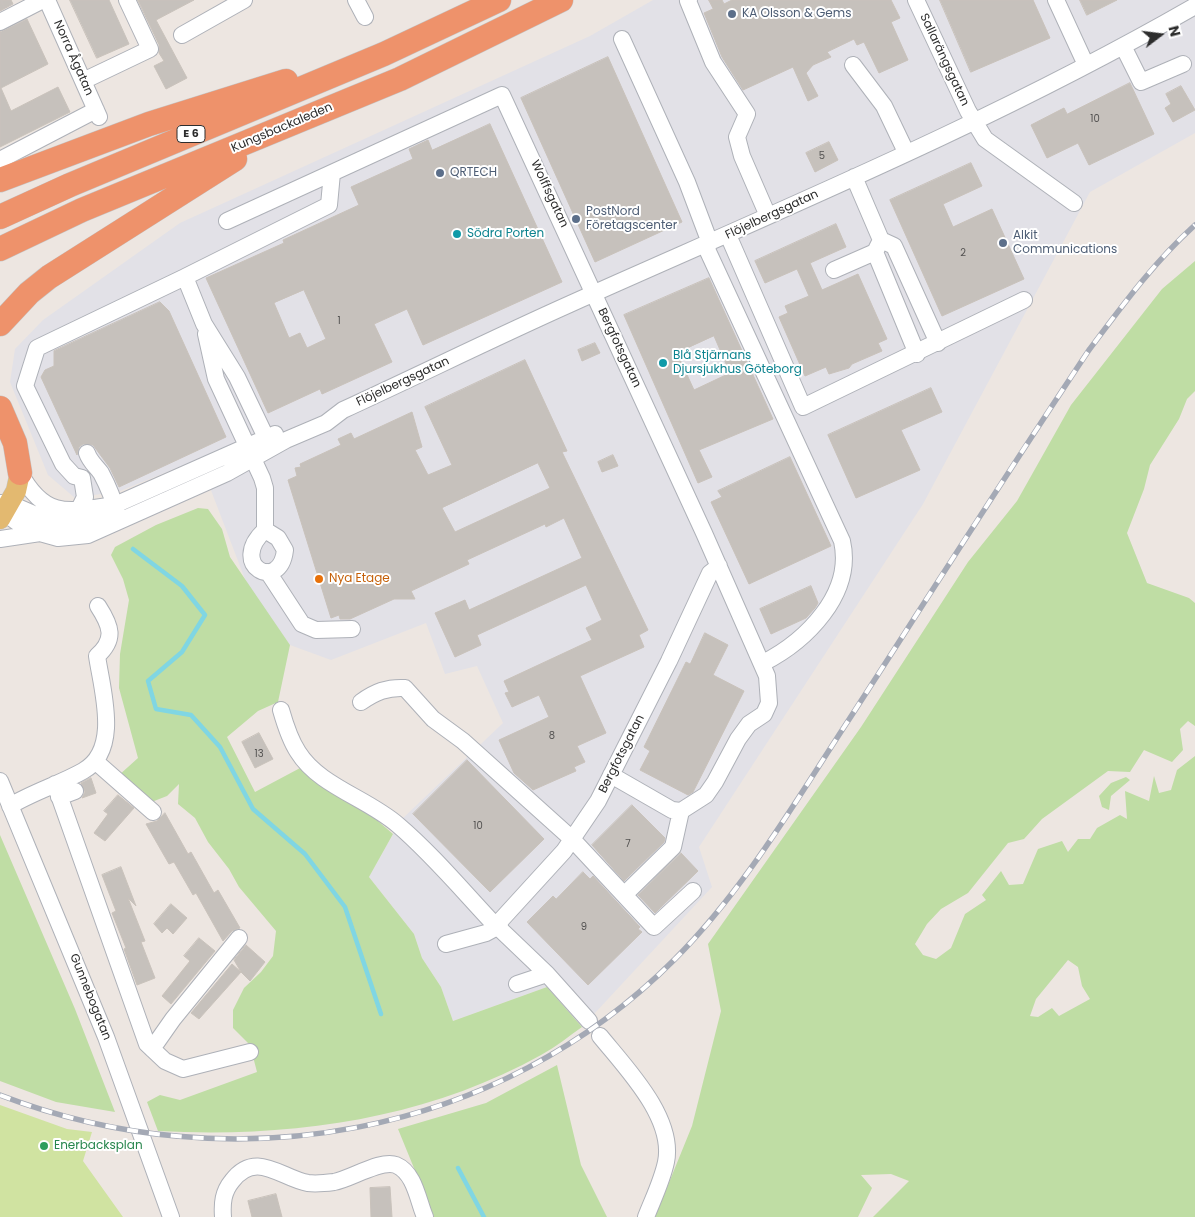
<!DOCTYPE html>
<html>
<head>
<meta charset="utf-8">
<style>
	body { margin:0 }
	#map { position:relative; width:1195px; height:1217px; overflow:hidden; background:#ede6e1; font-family:Poppins,sans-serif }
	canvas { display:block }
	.north { position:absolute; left:1135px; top:10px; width:50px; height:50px; -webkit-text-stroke:4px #fff; paint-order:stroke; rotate:75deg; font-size:14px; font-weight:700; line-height:20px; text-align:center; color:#2d2d2d }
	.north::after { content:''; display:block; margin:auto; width:18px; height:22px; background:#2d2d2d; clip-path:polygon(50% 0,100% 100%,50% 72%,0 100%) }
</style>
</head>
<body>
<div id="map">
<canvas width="1195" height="1217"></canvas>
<div class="north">N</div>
</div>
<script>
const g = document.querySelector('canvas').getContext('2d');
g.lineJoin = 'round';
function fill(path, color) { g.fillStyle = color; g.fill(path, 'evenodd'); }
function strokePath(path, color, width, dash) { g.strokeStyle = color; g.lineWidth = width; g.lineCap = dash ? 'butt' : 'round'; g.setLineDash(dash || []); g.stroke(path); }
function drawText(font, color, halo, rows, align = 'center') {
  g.font = font + ' Poppins,sans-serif'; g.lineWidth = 4; g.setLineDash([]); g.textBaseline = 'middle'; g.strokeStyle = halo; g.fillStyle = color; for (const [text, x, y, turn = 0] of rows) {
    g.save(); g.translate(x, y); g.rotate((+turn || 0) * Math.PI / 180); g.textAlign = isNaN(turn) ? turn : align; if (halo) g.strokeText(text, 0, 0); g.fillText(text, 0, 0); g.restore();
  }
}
fill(new Path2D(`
	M653,0H1195V133L1090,192L923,504L699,847L712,887L582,1027L547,987L453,1021L441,987L422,958L414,934L369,877L401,820L503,723L477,666L445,674L426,623L331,660L290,645L248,587L199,459L120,491L75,498L48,475L10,382L15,349L43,320L180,223L590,36Z`), '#e2e1e7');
fill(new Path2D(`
	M1195,261V391L1187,399L1179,419L1150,465L1144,489L1127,533L1147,583L1189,598L1195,603V726L1188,721L1180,729L1183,750L1172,762L1144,750L1130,772L1108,771L1042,819L1024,839L1008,843L968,893L941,909L927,924L915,944L923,955L936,959L951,948L965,914L986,900L982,895L1001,871L1009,885L1023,884L1038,849L1062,841L1068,852L1078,839H1090L1097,828L1120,815L1127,819L1125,791L1149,801L1154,776L1159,793L1171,790L1177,770L1195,756V1217H873L909,1181L891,1174L861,1175L872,1188L858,1217H655L692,1126L721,1011L708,944L861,727L968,562L1017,501L1071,405L1162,289ZM1068,960L1078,967L1082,986L1090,999L1059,1016L1052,1008L1038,1017L1030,1016L1036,999Z
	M198,508L208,509L222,529L230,557L290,645L278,702L258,711L227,737L255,792L302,767L364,809L393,834L369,877L414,934L422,958L441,987L453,1021L547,987L582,1027C569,1036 556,1047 541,1055C424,1120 290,1138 158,1131L147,1102L160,1095L180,1100L257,1072L250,1045L233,1028V1010L244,988L261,972L273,956L276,931L239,887L229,869L208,842L195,818L178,804L179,784L167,796L149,803L118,776L138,758L119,688L120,654L129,600L123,579L111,555L115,547L156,525Z
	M1126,777L1130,780L1111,796L1109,810L1102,807L1099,796L1111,783Z
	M0,835L75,1009L115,1112L56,1102L0,1081Z
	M557,1065L581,1165L607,1217H434L398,1129L486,1103Z`), '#bfdda4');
fill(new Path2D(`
	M0,1105L67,1129L92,1132L83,1161L123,1217H0Z`), '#d0e3a1');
strokePath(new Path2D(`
	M133,549L182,586L205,615L182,652L148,681L156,709L191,715L220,747L253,809L305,854L345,907L381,1014
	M458,1168L484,1217`), '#80d6e3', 4.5);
const building = new Path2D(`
	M0,0H11L13,4L0,11Z
	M70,0H109L129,44L97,58Z
	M138,0H194L156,20L187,78L166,89L154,66L164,61L159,53V45Z
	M709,0H722L724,4L732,0H891L900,18L891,22L908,60L879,73L864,42L857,45L854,39L827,52L831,57L813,65L806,73L818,96L808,101L793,67L743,90L722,57L704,13L713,9Z
	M940,0H1033L1050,38L971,72Z
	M1080,0H1117L1087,15Z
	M27,19L48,64L1,88L11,111L58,87L70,112L0,147V32Z
	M608,57L682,222L595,262L521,98Z
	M1130,83L1154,134L1089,165L1078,143L1047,158L1031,125L1064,108L1067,114Z
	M1181,86L1195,110L1173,122L1165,108L1171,104L1166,94Z
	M490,124L562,282L423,345L407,309L374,324L392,362L322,394L320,389L268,413L206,278L284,243L283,240L359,205L351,187L413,159L409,149L428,140L432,150ZM304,290L326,339L307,348L300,333L289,338L274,303Z
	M829,142L838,160L815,172L806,153Z
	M971,163L982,186L943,204L953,227L992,209L1024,279L942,316L890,200Z
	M836,224L846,247L810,263L822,290L858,274L887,339L878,343L882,351L852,364L849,368L829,374L826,367L805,376L779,317L788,313L785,306L809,296L797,269L765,283L755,261Z
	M709,278L773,419L699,450L712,477L698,483L624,315ZM714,336L730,373L694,390L677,353Z
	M160,302L169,311L226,437L119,487L110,468L93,445L83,444L79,447L77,455L41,377L45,370L54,366V351Z
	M595,343L600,353L582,361L578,350Z
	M525,360L567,451L562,452L648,630L639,635L644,647L580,676L606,733L577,746L585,762L574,767L576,771L533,790L514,773L499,740L549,717L539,695L512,707L505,693L509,692L504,681L592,640L586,628L602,620L586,585L477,635L481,645L455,657L435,613L465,600L469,610L582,558L564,518L546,527L545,524L467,560L469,564L411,591L415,599H394L350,619H340L339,615L331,618L288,480L297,476L295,468L301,467L300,464L341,445L338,439L351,433L354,439L412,412L422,447L415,450L428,475L452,465L425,407ZM538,463L550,488L455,532L442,508Z
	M931,388L942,412L901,430L920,470L856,498L828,435Z
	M613,455L618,466L602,472L598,462Z
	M790,457L831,546L749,584L711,502L722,497L718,491Z
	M811,586L818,603L815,608L806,618L771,634L760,609Z
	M705,633L728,645L713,675L744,691L693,792L688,795L640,770L650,751L644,747L686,662L690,664Z
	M259,733L273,759L255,768L242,742Z
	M467,760L544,839L490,892L413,814Z
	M91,778L96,793L82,798L85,792L81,783Z
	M118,795L134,808L105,841L94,833L108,814L104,811Z
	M632,805L665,838L664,842L624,881L592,845Z
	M165,813L188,854L191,852L214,893L218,890L240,928L232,931L223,941L196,893L193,895L174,862L169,864L146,824L157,821Z
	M681,853L698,871L655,913L638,895Z
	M121,867L136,906L128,898L145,941L141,942L155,978L137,985L124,949L126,948L112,913L116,911L102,875Z
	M583,872L590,879L593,876L640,927L638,929L642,932L588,985L527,922L553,896L556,899Z
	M171,904L187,918L173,934L167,928L162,933L154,924Z
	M199,938L215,951L171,1004L162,996L190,961L184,956Z
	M246,945L265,962L250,981L241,972L199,1019L191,1013L232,964L241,972L234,960Z
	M390,1187L392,1217H371L370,1188Z
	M276,1194L282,1217H252L248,1201Z`);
fill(building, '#c6c1bc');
strokePath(building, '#c9c2bb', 1);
strokePath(new Path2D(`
	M0,1L2,0`), '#c7c1bd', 16, [16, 8]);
const minor = new Path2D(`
	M47,0L99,117
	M356,0L365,17
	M689,0L688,1L713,62L747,114L737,137L742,156L768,216
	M916,0L968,111L985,139L1074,203
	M1056,0L1086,65
	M0,22L43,0
	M182,35L244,0
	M622,39L687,182L710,243
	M1123,46L1141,82L1183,64
	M853,65L884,106L906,152
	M83,81L150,49L127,0
	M0,160L96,110
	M854,177L881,240L894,246L938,343
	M227,221L502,95L704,533L767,676L769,703L764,714L749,724L738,739L715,782L706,795L681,811L672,810L611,775
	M728,235L803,407L1024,300
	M705,245L842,541C854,594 806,641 763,663
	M875,252L917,354
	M834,270L875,252L879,244
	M185,277L329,205L332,173
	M206,334L216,379L262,478L265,488V530C227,565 280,594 285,550L278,538L265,530
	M87,453C90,462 96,466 101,473C108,486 114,501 118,516
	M20,473C45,519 68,512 113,505
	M82,478L74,476L63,464L25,386L37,348L185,277L204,324L237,377L271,448
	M0,503L13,505L57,524L74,526L88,523L115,505L275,434
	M0,510L21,525L40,533L58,538L88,535L227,473L286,440L326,423L343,410C419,375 494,338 570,304C780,210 995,121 1195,6
	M78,511L85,497L82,478
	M0,539L40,533
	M268,572L302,624L316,630L352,629
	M361,702C375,692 387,687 405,688L433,719L463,741L572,839L654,927L693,891
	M281,710C285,724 290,740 298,752C319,786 367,798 398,825C432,854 462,890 493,923L499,926L502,931L547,974L589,1021
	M95,761L153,812
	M0,781L106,1037L171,1217
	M55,784L147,1044L165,1061L183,1069L250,1052
	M59,797L75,791
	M10,806C33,792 60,784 83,771C121,750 102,690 97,656C116,639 111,626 98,606
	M624,895L673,847L681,811
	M446,944L486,933L499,926L501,920L564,851L598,801L669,661L710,573L719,566
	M517,984L547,974
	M600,1036C626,1068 675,1118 666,1162C662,1181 653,1199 646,1217
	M152,1049L173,1019L239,938
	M223,1217C222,1203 223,1192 232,1181C256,1149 282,1179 308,1183C316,1184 326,1183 334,1182C351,1179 381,1159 396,1165C415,1173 418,1201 425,1217`);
const major = new Path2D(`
	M0,519L16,491L20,473`);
const highway = new Path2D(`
	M0,180L149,124L286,81
	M0,217L70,185L384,54L499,0
	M0,249L82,210L400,79L561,0
	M0,324L29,293L49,277L235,159
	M0,408L15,443L20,473`);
strokePath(minor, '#aeb1b8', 18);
strokePath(major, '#c4c4c4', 21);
strokePath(highway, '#c4c4c4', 25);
strokePath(minor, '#fff', 16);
strokePath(major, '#e3b970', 20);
strokePath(highway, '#ee926b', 24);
const rail = new Path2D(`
	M0,1095C232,1184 498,1137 675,959C744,890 795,802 848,721C928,597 1007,473 1089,350C1122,306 1154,262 1195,225`);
strokePath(rail, '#a4a9b5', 5.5);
strokePath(rail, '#fff', 4, [11]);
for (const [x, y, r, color] of [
	[732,14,5,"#5c6f8a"],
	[440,173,5,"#5c6f8a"],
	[576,219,5,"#5c6f8a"],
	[457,234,5,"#0f9aa8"],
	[1003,243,5,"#5c6f8a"],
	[663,363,5,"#0f9aa8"],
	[319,579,5,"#e8710a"],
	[44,1146,5,"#2e9e5b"]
]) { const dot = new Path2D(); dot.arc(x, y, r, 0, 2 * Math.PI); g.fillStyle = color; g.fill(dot); strokePath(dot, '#fff', 2); }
drawText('10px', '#535251', null, [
	["10",1095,119],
	["5",822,156],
	["2",963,253],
	["1",339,321],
	["8",552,736],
	["13",259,754],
	["10",478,826],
	["7",628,844],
	["9",584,927]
]);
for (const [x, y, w] of [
	[191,134,28]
]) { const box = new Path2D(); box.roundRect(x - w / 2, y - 8.5, w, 17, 4); g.fillStyle = '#fff'; g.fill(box); strokePath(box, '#2d2d2d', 1); }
drawText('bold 11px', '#2d2d2d', null, [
	["E 6",191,134]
]);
drawText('12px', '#4e5e75', '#fff', [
	["KA Olsson & Gems",742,14],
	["QRTECH",450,173],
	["PostNord",586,212],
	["Företagscenter",586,226],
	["Alkit",1013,236],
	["Communications",1013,250]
], 'left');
drawText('12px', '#2d2d2d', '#fff', [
	["Norra Ågatan",73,58,66],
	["Sallarängsgatan",944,60,65],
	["Kungsbackaleden",282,128,-23],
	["Wolffsgatan",549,194,65],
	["Flöjelbergsgatan",772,215,-25],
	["Bergfotsgatan",619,348,65],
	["Flöjelbergsgatan",403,382,-25],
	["Bergfotsgatan",622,754,-63],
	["Gunnebogatan",90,997,68]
]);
drawText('12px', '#0d838f', '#fff', [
	["Södra Porten",467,234],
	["Blå Stjärnans",673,356],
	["Djursjukhus Göteborg",673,370]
], 'left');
drawText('12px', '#c56008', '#fff', [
	["Nya Etage",329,579]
], 'left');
drawText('12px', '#27864d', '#fff', [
	["Enerbacksplan",54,1146]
], 'left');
</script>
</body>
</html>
